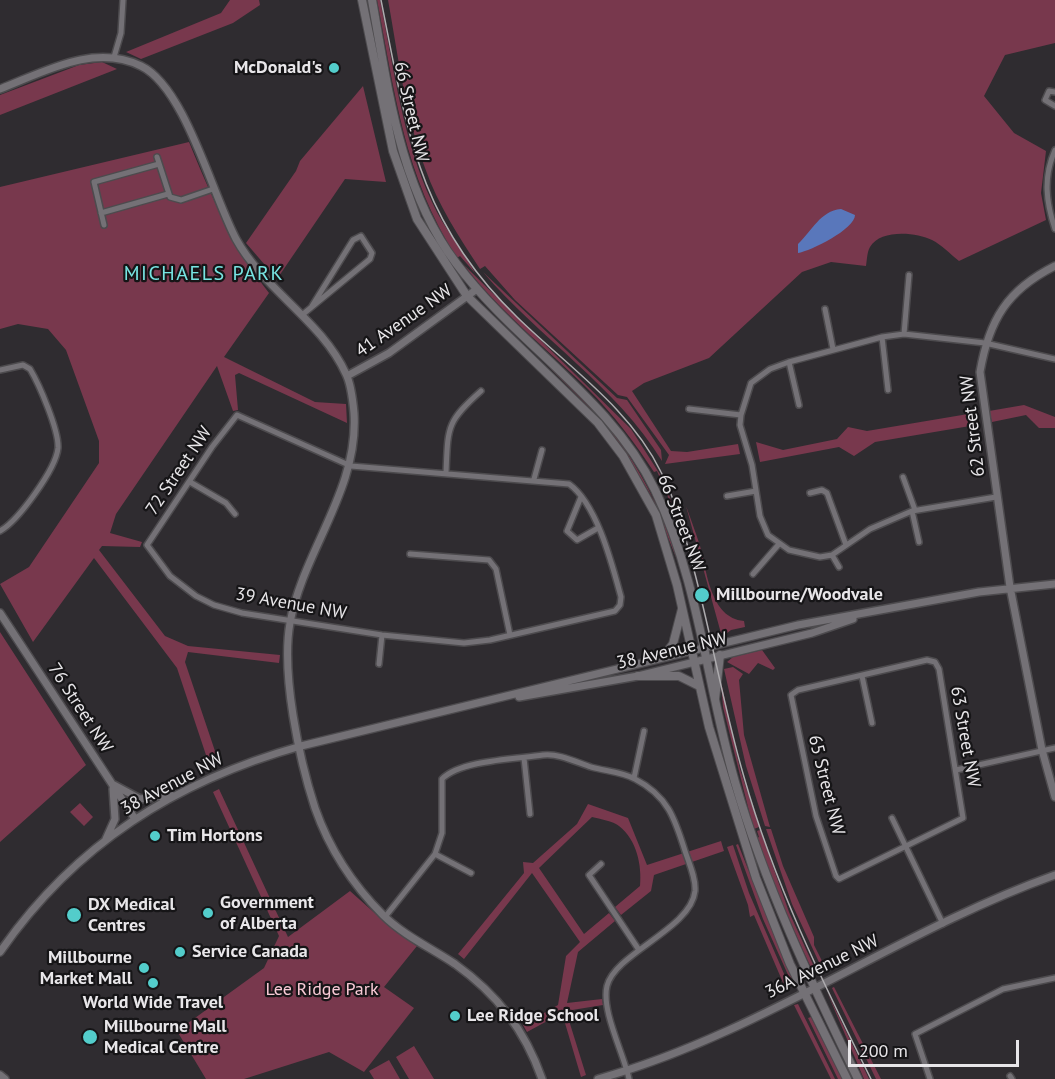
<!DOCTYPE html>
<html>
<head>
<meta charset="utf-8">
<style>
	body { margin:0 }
	#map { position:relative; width:1055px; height:1079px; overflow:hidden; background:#2f2c30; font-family:"PT Sans",sans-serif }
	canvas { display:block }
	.scale { position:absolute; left:848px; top:1040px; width:171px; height:27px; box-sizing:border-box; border:3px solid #e8e6e9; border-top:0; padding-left:8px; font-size:18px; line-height:21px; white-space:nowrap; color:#e8e6e9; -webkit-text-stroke:4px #161517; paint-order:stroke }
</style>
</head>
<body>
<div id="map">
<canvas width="1055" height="1079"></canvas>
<div class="scale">200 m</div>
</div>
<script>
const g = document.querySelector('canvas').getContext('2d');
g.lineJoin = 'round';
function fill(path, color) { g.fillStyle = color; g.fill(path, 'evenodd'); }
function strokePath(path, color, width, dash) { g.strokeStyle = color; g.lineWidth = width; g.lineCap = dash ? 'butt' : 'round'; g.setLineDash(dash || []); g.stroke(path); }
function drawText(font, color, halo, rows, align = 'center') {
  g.font = font + ' "PT Sans",sans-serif'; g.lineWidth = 4.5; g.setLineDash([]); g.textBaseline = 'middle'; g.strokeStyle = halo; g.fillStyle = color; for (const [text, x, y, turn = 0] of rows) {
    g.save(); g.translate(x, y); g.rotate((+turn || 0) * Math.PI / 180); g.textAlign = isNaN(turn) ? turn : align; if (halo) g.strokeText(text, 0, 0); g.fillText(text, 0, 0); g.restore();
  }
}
fill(new Path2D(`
	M230,0H259L260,5L233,23L141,59L126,52L221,13Z
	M377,0H380C394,68 402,138 432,202C443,227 462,249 475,273L460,256L457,258C404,175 395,94 377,0Z
	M388,0H1055V43L1005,55L984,96L1014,133L1046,151L1041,193L1046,220L959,261C950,254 942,245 932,240C916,232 880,229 870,247C867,252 867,260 866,266L831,262L802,272L709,358L644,383L632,391L671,451L687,452L738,444L740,454L665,464L669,455L627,397L618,395L515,300L485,266L480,269C459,237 438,205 425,168C405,114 398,55 388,0Z
	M102,62L117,69L0,115V95L79,65Z
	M363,86L386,182L345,179L277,279L246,243L296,171L300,161Z
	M189,142C211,196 233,246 269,293L224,357L315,402L346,404L347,423L239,373L235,375L238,410L233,411L217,366L116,514L110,533L142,542L140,547L102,546L99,550L165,636L188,646L280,655L279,663L188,652L185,662L217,757L208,761L177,668L94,558L33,642L0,584L29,567L99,463V441L66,350L48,329L18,324L0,329V187Z
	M464,265L631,429L663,479L682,530L657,471L654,472C635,443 613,414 588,389C543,345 499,311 464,265Z
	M483,272L617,398L627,400L661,450L662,461C616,386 539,338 483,272Z
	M540,358C606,411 653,479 677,560L652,497L621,445L596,414Z
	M1024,405L1055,417V428H1039L1026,415L992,422L989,411Z
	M974,413L976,425L875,442L854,456L839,447L760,462L756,442L783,450L837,439L848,427L867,431Z
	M686,506C691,520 696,533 700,546C707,571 710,618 744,621L745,627L731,630L722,637Z
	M0,632L86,765L0,842Z
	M762,650L775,668L773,670L758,663L749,674L727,662L733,657Z
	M733,667L743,674L739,680L744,735L770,827L765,826L746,766L724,669Z
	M721,682L740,769L759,827L754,829L755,835L723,707Z
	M219,789L288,937L350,891L387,924L417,946L384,987L414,1008L364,1072L329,1052L244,1079H206L177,1031L264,968L279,936L213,792Z
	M80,803L93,817L84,826L70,812Z
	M588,804L628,818L647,865L721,841L724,851L654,875L651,891L621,915L615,907L640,886C642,866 637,840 619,826C613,821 600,819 592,817L539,868L584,934L609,913L615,921L578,952L567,1003L602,999L603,1005L566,1011L586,1075L581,1077L562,1013L527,1032L523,1025L558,1005L566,956L580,942L532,873L464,959L458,954L524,873L523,862L533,863L577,824Z
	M766,829H771L783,866L814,937V945L826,969L823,971L792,904Z
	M760,830L789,912L816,971L813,972C795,933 773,884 757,838L759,837L757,831Z
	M738,844L792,979L793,986L763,919L736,845Z
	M733,845L749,893L788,983L784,985L754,915L750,917L748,905L727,847Z
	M834,987L881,1079H876L832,988Z
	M827,992L869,1079H864Z
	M798,1004L835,1079H831L794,1005Z
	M811,1017L842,1079H838L808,1018Z
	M414,1046L434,1079H409L396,1057Z
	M389,1060L400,1079H374L369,1071Z`), '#78384d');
fill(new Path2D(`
	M841,209L855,215C855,229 811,251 798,253V244C812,231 820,211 841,209Z`), '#5977bb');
const minor = new Path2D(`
	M114,57L121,33L123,0
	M1055,92L1049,91L1045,100L1055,106
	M1055,150C1043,177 1046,202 1055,229
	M157,157L170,197L181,200L213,189
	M101,213L168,194
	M104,225L94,182L159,164
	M825,309L833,349
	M302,315L370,259L372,253L361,236L353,240L312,306
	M904,334L909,275
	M882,337L888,390
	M789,362L799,405
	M0,370L23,365L30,369C39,384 59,430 58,448C56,469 18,521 0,531
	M689,409L741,415
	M237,415L351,466L569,484C597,504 612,564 621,597L620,605L615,611L490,640L464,643L382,635L242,613L214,605L196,596L170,576L147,545L212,447Z
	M446,473C448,427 446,422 481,391
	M903,477L915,510
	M534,479L542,450
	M190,482L226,503L235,514
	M810,493L822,490L827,493L846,545
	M727,496L756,491
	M581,497L567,531L577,540L598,528
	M996,497L912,511L870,529L832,555L820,557L789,550L768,535L760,516L752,465L740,425L741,415L751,383L770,369L789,362L882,337L904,334L985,343L1055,359
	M912,511L919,542
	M410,554L489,560L496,569L510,635
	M832,555L839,567
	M753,574L779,544
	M927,660L935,662L939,669L963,818L839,879L836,876L816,816L791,695L798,690Z
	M379,664L382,635
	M862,676L872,723
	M524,758L530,814
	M956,770L1055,748
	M634,778L644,731
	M892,818L943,924
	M435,854L471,873
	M601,864L589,875L639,950
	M385,917L435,854L442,833V779C460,760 517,759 543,755C558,753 576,762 591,767C605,771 623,772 635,779C668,796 675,819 685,851C689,863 696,878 695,891C691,929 615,953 607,986C601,1011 624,1054 629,1079
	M1010,1076L1012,1079
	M930,1079L915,1034L1003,989L1055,978`);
const tertiary = new Path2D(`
	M0,89C44,72 94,43 141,66C185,87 212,194 236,239C264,290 322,321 346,374C351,384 353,402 354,413C359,490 303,551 290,623C281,673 299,759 315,808C329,848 353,885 383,915C403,935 431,948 455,964C497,994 525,1030 542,1079
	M1055,266C1007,290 989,320 980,372L1010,587L1042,750L1055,797
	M347,376L389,353L477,289
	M0,613L135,819
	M519,697L638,676L812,633L853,619
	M114,785L140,799L171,795
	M106,839L115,819L113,789
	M0,952C75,844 176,781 301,746L798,625L979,592L1055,584
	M0,1075L5,1079
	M598,1079C760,1034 898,931 1055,875`);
const secondary = new Path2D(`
	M362,0L393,151L417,219L467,296L598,423L623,456L656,515L677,585L709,727L756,878L790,964L847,1079
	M372,0C388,89 400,189 456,263C517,345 610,397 655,490C699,581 707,686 735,782C765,886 811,982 858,1079
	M664,656L673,644L682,609
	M638,676H679L699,686
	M715,699L720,655`);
strokePath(minor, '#4d4b4e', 8);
strokePath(tertiary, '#4d4b4e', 10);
strokePath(secondary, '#4d4b4e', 10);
strokePath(minor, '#747176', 5);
strokePath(tertiary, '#747176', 7);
strokePath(secondary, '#747176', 8);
strokePath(new Path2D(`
	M381,0C407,129 417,220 517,317C567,366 630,408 661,472C677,503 685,536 694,570C712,638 724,709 744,777C774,883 822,981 871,1079`), '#aeacaf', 1.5);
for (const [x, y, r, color] of [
	[334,68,6,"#53cdcb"],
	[702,595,8,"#53cdcb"],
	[155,836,6,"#53cdcb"],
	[208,913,6,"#53cdcb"],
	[74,915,8,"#53cdcb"],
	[180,952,6,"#53cdcb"],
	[144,968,6,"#53cdcb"],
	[153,983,6,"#53cdcb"],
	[455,1016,6,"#53cdcb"],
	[90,1037,8,"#53cdcb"]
]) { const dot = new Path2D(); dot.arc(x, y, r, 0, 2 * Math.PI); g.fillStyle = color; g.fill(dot); strokePath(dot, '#161517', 2); }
drawText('bold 18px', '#e8e6e9', '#161517', [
	["McDonald's",322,68,"right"],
	["Millbourne/Woodvale",716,595],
	["Tim Hortons",167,836],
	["Government",220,903],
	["of Alberta",220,924],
	["DX Medical",88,905],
	["Centres",88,926],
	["Service Canada",192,952],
	["Millbourne",132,958,"right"],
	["Market Mall",132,979,"right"],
	["World Wide Travel",153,1003,"center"],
	["Lee Ridge School",467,1016],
	["Millbourne Mall",104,1027],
	["Medical Centre",104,1048]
], 'left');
drawText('18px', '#e8e6e9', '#161517', [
	["66 Street NW",411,112,77],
	["41 Avenue NW",404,321,-35],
	["62 Street NW",973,426,-97],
	["72 Street NW",179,471,-56],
	["66 Street NW",681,523,69],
	["39 Avenue NW",291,604,10],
	["38 Avenue NW",672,651,-13],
	["76 Street NW",80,708,57],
	["63 Street NW",965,737,80],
	["38 Avenue NW",172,784,-28],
	["65 Street NW",826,785,76],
	["36A Avenue NW",822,967,-26]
]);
drawText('18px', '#f9cad6', '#161517', [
	["Lee Ridge Park",322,990]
]);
g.letterSpacing = '1.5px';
drawText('20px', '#78e4e2', '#161517', [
	["MICHAELS PARK",204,274]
]);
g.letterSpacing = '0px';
</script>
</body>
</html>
